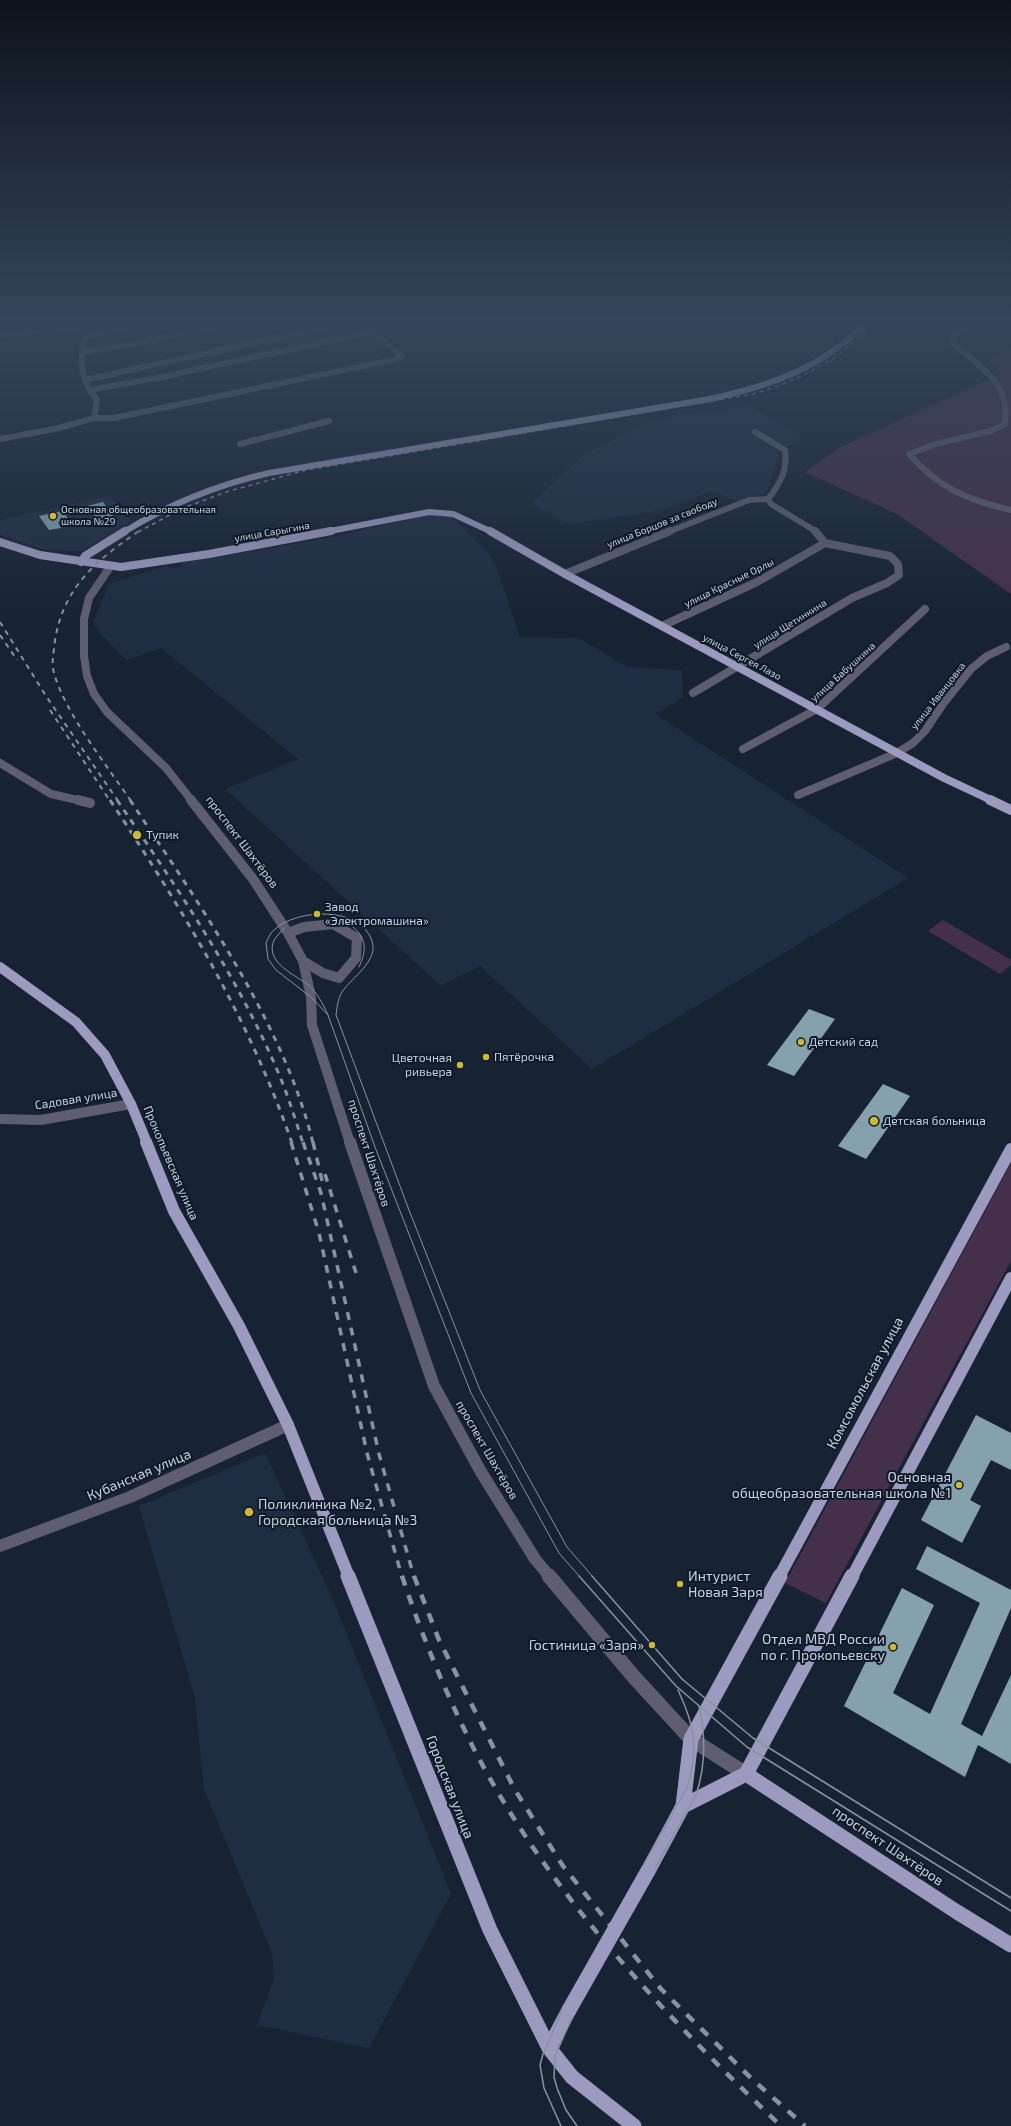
<!DOCTYPE html>
<html>
<head>
<meta charset="utf-8">
<style>
	body { margin:0 }
	canvas { display:block; background:#172333 }
</style>
</head>
<body>
<canvas width="1011" height="2126"></canvas>
<script>
const g = document.querySelector('canvas').getContext('2d');
g.lineJoin = 'round';
function fill(path, color) { g.fillStyle = color; g.fill(path, 'evenodd'); }
function strokePath(path, color, width, dash) { g.strokeStyle = color; g.lineWidth = width; g.lineCap = dash ? 'butt' : 'round'; g.setLineDash(dash || []); g.stroke(path); }
function drawText(font, color, halo, rows, align = 'center') {
  g.font = font + ' "Exo 2",sans-serif'; g.lineWidth = 4; g.setLineDash([]); g.textBaseline = 'middle'; g.strokeStyle = halo; g.fillStyle = color; for (const [text, x, y, turn = 0] of rows) {
    g.save(); g.translate(x, y); g.rotate((+turn || 0) * Math.PI / 180); g.textAlign = isNaN(turn) ? turn : align; if (halo) g.strokeText(text, 0, 0); g.fillText(text, 0, 0); g.restore();
  }
}
fill(new Path2D(`
	M750,406L802,436L796,442L780,450L768,489L760,495L738,501L711,491L661,510L569,524L531,504L582,456L638,427L677,414L721,412Z
	M110,496L131,521L82,551L44,550L2,535L0,532V520Z
	M427,515L451,517L487,551L496,566L520,637L579,638L627,667L682,670L683,698L655,714L908,878L592,1069L480,966L441,986L225,789L298,759L161,648L127,660L102,636L93,622L109,584L167,566L171,569L182,566L180,563L326,539Z
	M265,1453L334,1602L451,1894L369,2048L257,2025L274,1979L272,1953L204,1789L195,1698L139,1506Z`), '#1e2d42');
fill(new Path2D(`
	M1011,347V594L897,514L805,472L839,448L1001,374L990,361Z
	M943,920L1011,960V965L1000,974L928,931Z
	M1011,1163V1261L826,1603L785,1583Z`), '#45304b');
fill(new Path2D(`
	M103,502L113,516L97,520L87,506Z
	M63,511L69,520L58,522L61,528L49,530L39,516Z
	M809,1009L835,1019L794,1076L767,1065Z
	M883,1084L910,1096L866,1159L838,1146Z
	M976,1415L1011,1433V1470L991,1460L970,1500L981,1506L962,1543L921,1520Z
	M927,1546L1011,1590V1608L961,1724L982,1736L1011,1675V1764L978,1745L965,1777L844,1706L902,1588L934,1605L893,1693L930,1714L980,1603L916,1569Z`), '#84a1ac');
strokePath(new Path2D(`
	M91,319C83,339 77,366 88,387C90,392 94,395 97,400L94,418
	M955,319L964,327L954,336L953,343C977,366 1011,380 1005,424L991,431L936,444L909,454C939,488 967,500 1011,510
	M0,335L88,327
	M86,337L151,319
	M82,352L137,343L252,319
	M85,380L362,319
	M90,390L162,377L374,331
	M755,432L785,450C788,470 780,484 768,499L771,504L817,532
	M0,439L59,428L94,418H114L397,359L402,356L356,319
	M240,444L329,421
	M668,532L749,500L768,499`), '#5f5e70', 6);
strokePath(new Path2D(`
	M110,567L89,598L84,619V656L87,676L94,694L107,712L166,768L192,801
	M565,574L670,531
	M662,626L757,582L825,543
	M693,693L852,598L887,583L899,575L898,564L890,556L825,543L815,531
	M743,749L817,709L925,609
	M0,763L51,794L82,801
	M798,795L897,753L913,743L925,731L943,704L971,669L987,656L1006,647`), '#5f5e70', 8);
strokePath(new Path2D(`
	M78,800L90,803
	M191,800L253,879L288,933L303,961L311,997L312,1025L350,1143
	M288,933L304,927L333,924L357,938L356,958L339,978L323,973L303,961
	M0,1119L41,1120L131,1104`), '#5f5e70', 10);
strokePath(new Path2D(`
	M350,1142L434,1386L481,1472L535,1559L550,1577
	M0,1546L130,1497L288,1425`), '#5f5e70', 12);
strokePath(new Path2D(`
	M549,1576L634,1677L691,1739L746,1774`), '#5f5e70', 15);
strokePath(new Path2D(`
	M124,532C169,504 217,485 269,473L710,399C777,384 821,368 871,319
	M325,532L429,512L453,514L492,532`), '#9c9abf', 6);
strokePath(new Path2D(`
	M490,531L565,574L944,778L993,801
	M0,542L40,555L121,567L209,554L331,531
	M81,562L85,556L125,531`), '#9c9abf', 8);
strokePath(new Path2D(`
	M990,800L1011,810
	M0,967L76,1022L105,1055L131,1104L147,1143`), '#9c9abf', 10);
strokePath(new Path2D(`
	M146,1142L174,1211L239,1326L288,1425L349,1577
	M779,1577L1011,1149
	M852,1577L1011,1278`), '#9c9abf', 12);
strokePath(new Path2D(`
	M348,1576L490,1930L549,2048L572,2077L634,2126
	M746,1774L852,1576
	M746,1774L957,1912L1011,1945
	M683,1806L746,1774
	M648,1871L683,1806L691,1739L780,1576
	M549,2048L569,2010`), '#9c9abf', 15);
strokePath(new Path2D(`
	M349,924C366,936 368,948 359,967
	M284,928C281,932 274,938 273,943C267,963 295,975 307,984C317,992 323,1004 328,1015L375,1147L471,1393L559,1553L580,1577
	M328,1015L312,998L276,970L268,959L266,943C268,939 270,933 274,930C297,908 361,906 372,941C379,961 351,978 342,992C338,999 337,1007 336,1015L409,1210L480,1390L567,1547L593,1577`), '#89929f', 1);
strokePath(new Path2D(`
	M579,1576L676,1686L747,1747L1011,1911
	M592,1576L682,1679L753,1738L1011,1898
	M561,2126L544,2088L540,2065L543,2054L564,2006L687,1788C699,1749 695,1726 678,1690
	M577,2126L566,2110L557,2088L554,2077L555,2056L574,2013L696,1795C706,1765 706,1737 699,1706`), '#89929f', 1.5);
strokePath(new Path2D(`
	M138,532L183,508L226,492L306,470L753,394C805,378 840,360 877,319`), '#89929f', 1.5, [4, 4]);
strokePath(new Path2D(`
	M0,622L46,696L118,801
	M0,635L17,660
	M50,710L110,801
	M131,801C107,766 65,713 54,673C51,662 54,652 55,640C64,586 97,560 139,531`), '#89929f', 2, [5, 5]);
strokePath(new Path2D(`
	M110,800C184,912 248,1016 292,1143
	M117,800C176,886 237,975 278,1072C288,1095 295,1119 303,1143
	M130,800C198,902 284,1024 313,1143`), '#89929f', 3, [6, 6]);
strokePath(new Path2D(`
	M291,1142L319,1233L367,1453L402,1577
	M303,1142L321,1193L379,1454L414,1577
	M313,1142L323,1185
	M325,1174L356,1273`), '#89929f', 3.5, [8, 8]);
strokePath(new Path2D(`
	M402,1576C422,1636 446,1694 475,1751C550,1895 664,2015 781,2126
	M414,1576L439,1640L515,1790L563,1866L661,1989L753,2080L805,2126`), '#89929f', 4.5, [10, 10]);
strokePath(new Path2D(`
	M569,2010L648,1871`), '#9c9abf', 15);
const sky = g.createLinearGradient(0, 0, 0, 617);
sky.addColorStop(0, '#0d131c');
sky.addColorStop(0.52, '#36455b');
sky.addColorStop(1, '#36455b00');
g.fillStyle = sky;
g.fillRect(0, 0, 1011, 617);
for (const [x, y, r, color] of [
	[53,516,4,"#cfb837"],
	[137,835,5,"#cfb837"],
	[317,914,4,"#cfb837"],
	[801,1042,4,"#cfb837"],
	[486,1057,4,"#cfb837"],
	[460,1065,4,"#cfb837"],
	[874,1121,5,"#cfb837"],
	[959,1485,4,"#cfb837"],
	[249,1512,5,"#cfb837"],
	[680,1584,4,"#cfb837"],
	[652,1645,4,"#cfb837"],
	[893,1647,4,"#cfb837"]
]) { const dot = new Path2D(); dot.arc(x, y, r, 0, 2 * Math.PI); g.fillStyle = color; g.fill(dot); strokePath(dot, '#0e1a29', 1.5); }
drawText('10px', '#cad2dd', '#0e1a29', [
	["Основная общеобразовательная",61,510],
	["школа №29",61,522]
], 'left');
drawText('10px', '#cad2dd', '#0e1a29', [
	["улица Борцов за свободу",662,523,-22],
	["улица Сарыгина",272,532,-10],
	["улица Красные Орлы",729,583,-26],
	["улица Щетинкина",790,624,-32],
	["улица Сергея Лазо",742,657,28],
	["улица Бабушкина",843,672,-42],
	["улица Иванцовка",938,696,-52]
]);
drawText('12px', '#cad2dd', '#0e1a29', [
	["Тупик",146,835],
	["Завод",325,907],
	["«Электромашина»",325,921],
	["Детский сад",809,1042],
	["Пятёрочка",494,1057],
	["Цветочная",452,1058,"right"],
	["ривьера",452,1072,"right"],
	["Детская больница",883,1121]
], 'left');
drawText('12px', '#cad2dd', '#0e1a29', [
	["проспект Шахтёров",242,842,53],
	["Садовая улица",76,1099,-9],
	["проспект Шахтёров",369,1153,72],
	["Прокопьевская улица",171,1163,67],
	["проспект Шахтёров",487,1450,60]
]);
drawText('14px', '#cad2dd', '#0e1a29', [
	["Комсомольская улица",865,1383,-62],
	["Кубанская улица",139,1475,-23],
	["Городская улица",450,1787,69],
	["проспект Шахтёров",888,1846,34]
]);
drawText('14px', '#cad2dd', '#0e1a29', [
	["Основная",951,1477],
	["общеобразовательная школа №1",951,1493],
	["Поликлиника №2,",258,1504,"left"],
	["Городская больница №3",258,1520,"left"],
	["Интурист",688,1576,"left"],
	["Новая Заря",688,1592,"left"],
	["Отдел МВД России",885,1639],
	["по г. Прокопьевску",885,1655],
	["Гостиница «Заря»",644,1645]
], 'right');
</script>
</body>
</html>
